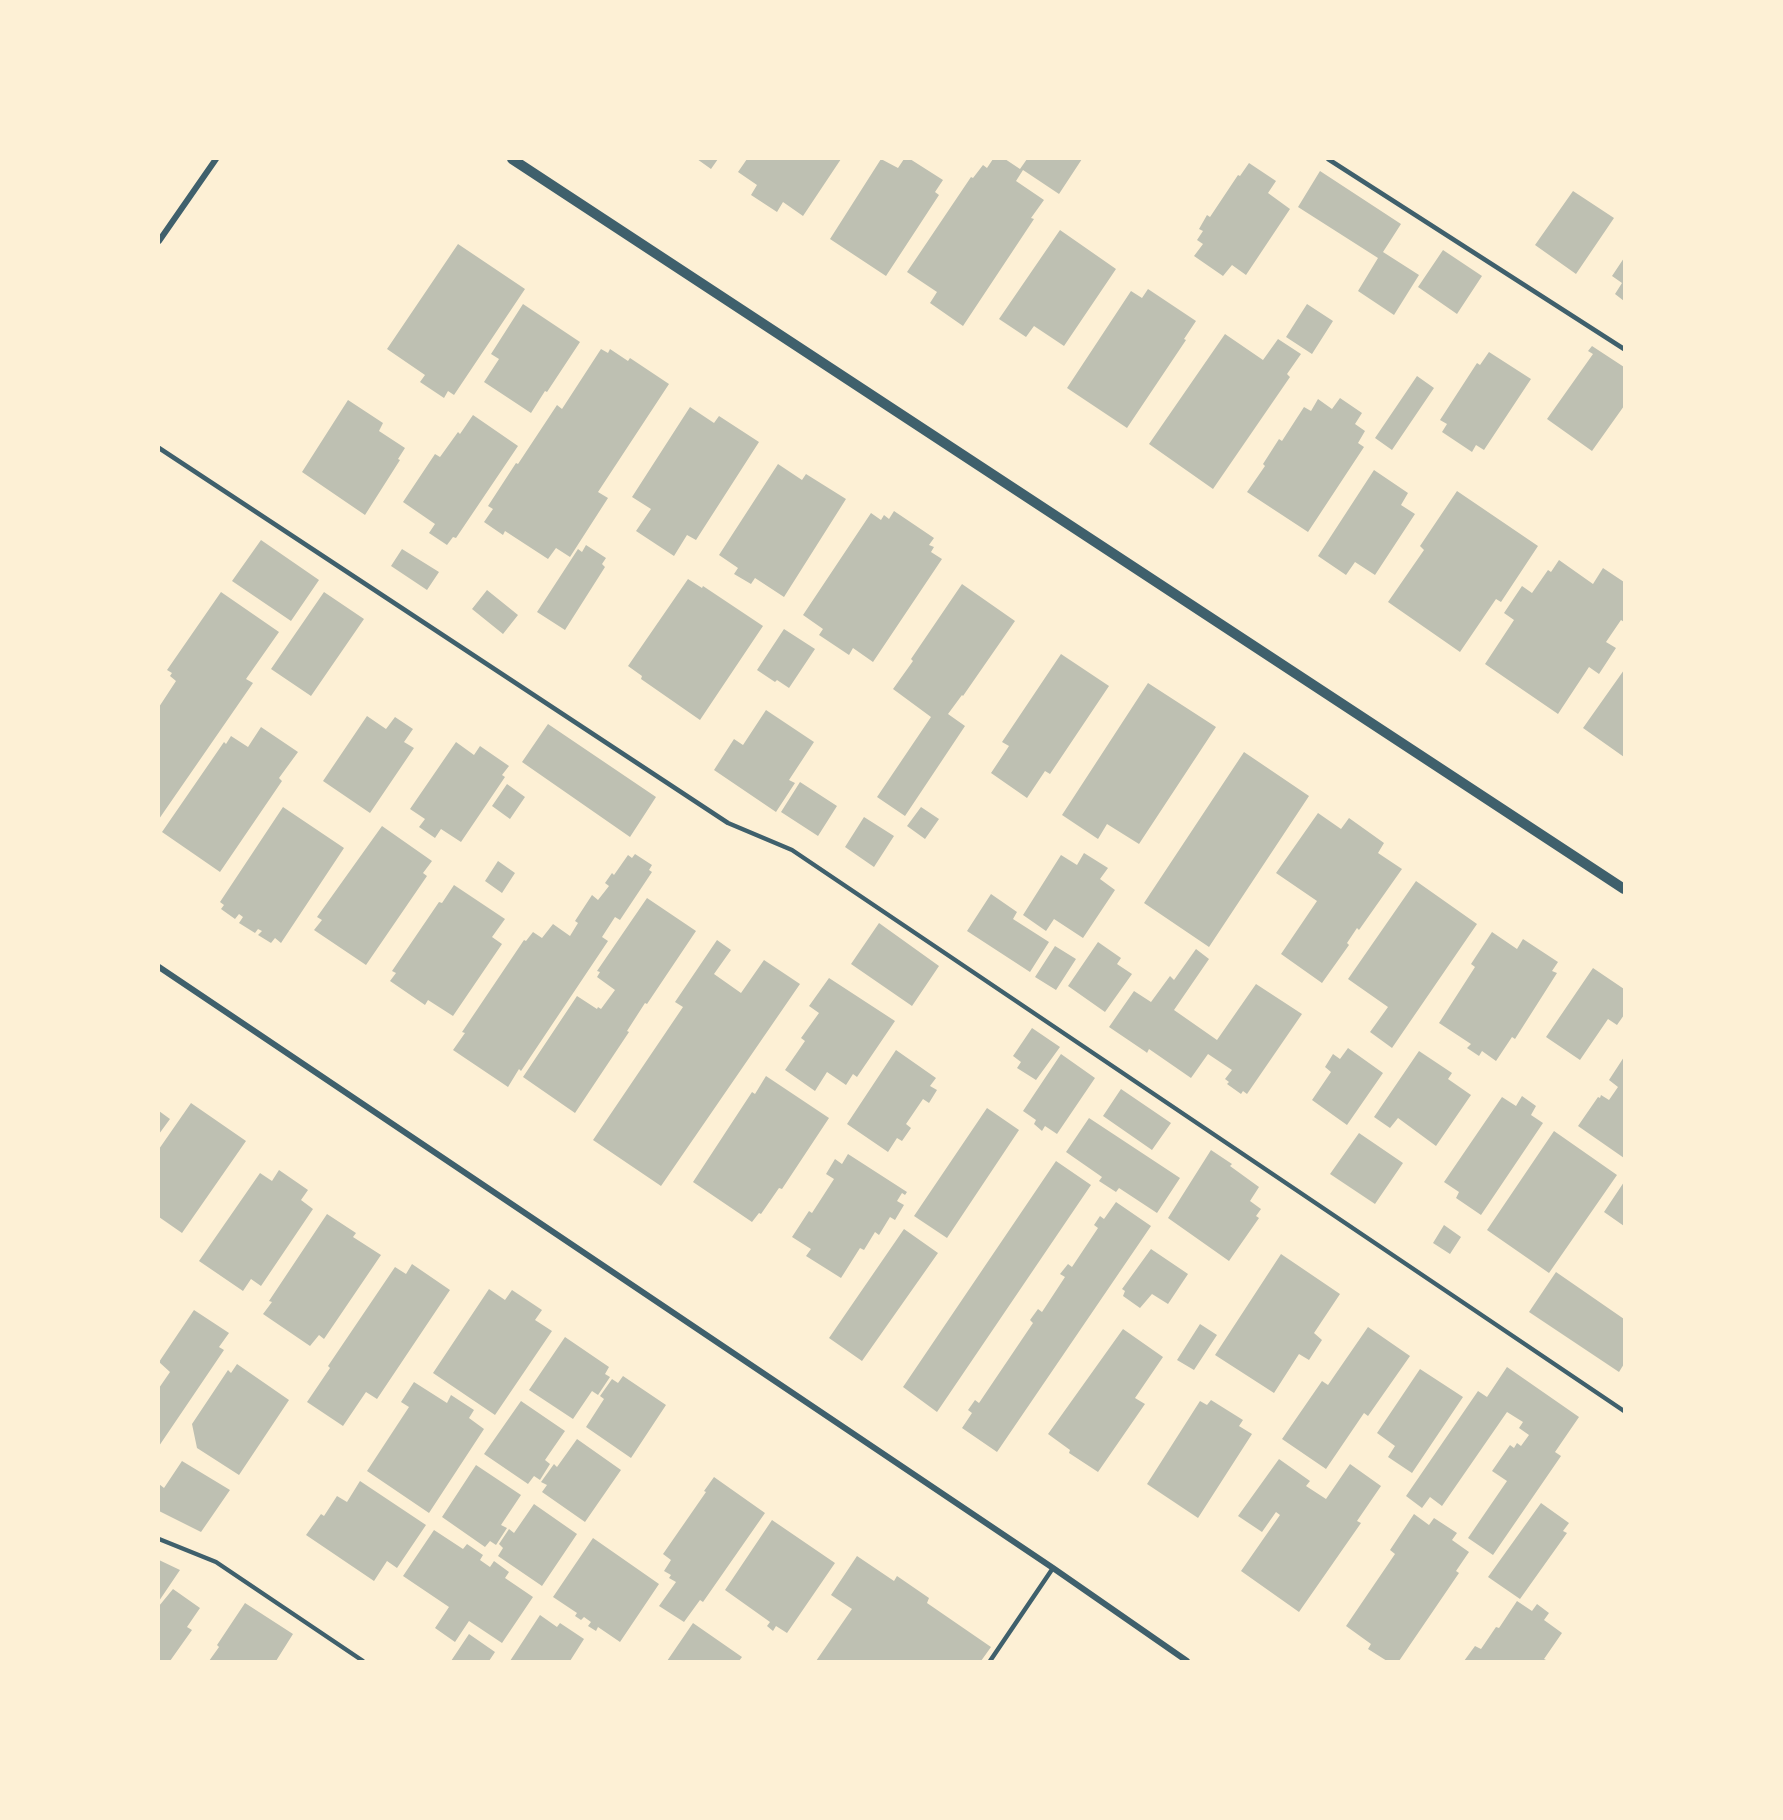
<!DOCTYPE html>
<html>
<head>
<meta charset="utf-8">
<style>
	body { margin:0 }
	#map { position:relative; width:1783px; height:1820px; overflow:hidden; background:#fdf0d5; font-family:Jost,sans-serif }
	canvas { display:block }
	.frame { position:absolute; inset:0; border:160px solid #fdf0d5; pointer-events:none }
</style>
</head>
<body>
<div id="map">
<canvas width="1783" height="1820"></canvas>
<div class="frame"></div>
</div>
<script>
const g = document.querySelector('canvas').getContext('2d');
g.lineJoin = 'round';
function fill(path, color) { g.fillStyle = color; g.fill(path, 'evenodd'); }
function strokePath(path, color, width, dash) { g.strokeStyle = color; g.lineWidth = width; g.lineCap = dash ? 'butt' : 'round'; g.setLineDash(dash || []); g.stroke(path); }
fill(new Path2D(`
	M697,159H718L711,169Z
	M747,159H841L803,216L783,202L777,212L751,195L757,185L738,172Z
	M881,159L898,168L904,159H910L943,180L935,192L939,195L886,276L830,239Z
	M993,159H1005L1020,169L1027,159H1082L1059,194L1023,170L1016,181L1044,200L1031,218L1034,219L963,326L930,303L937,292L907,272L971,177L973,178L983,165L987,168Z
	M1249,163L1276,181L1268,193L1290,209L1246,275L1232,265L1223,276L1194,256L1203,244L1197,240L1203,231L1199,229L1207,215L1210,217L1238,175L1240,176Z
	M1320,171L1401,224L1383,252L1419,275L1394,315L1358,291L1378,258L1298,207Z
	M1573,191L1614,218L1576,274L1535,245Z
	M1060,230L1116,269L1064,346L1034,326L1026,337L999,319Z
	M458,244L525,289L454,395L448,391L444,398L420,382L425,375L387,349Z
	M1443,250L1482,276L1457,314L1418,287Z
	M1624,258V301L1615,294L1622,283L1612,276Z
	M1148,289L1196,321L1184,339L1186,340L1127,428L1067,388L1131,291L1142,298Z
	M523,304L580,342L547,392L545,391L531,413L484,382L499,359L491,354Z
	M1307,304L1333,321L1312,354L1286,337Z
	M1225,334L1263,360L1278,339L1301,354L1287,374L1290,377L1213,489L1149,444Z
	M1592,346L1624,367V406L1592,451L1547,419L1593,354L1588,351Z
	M601,349L608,353L610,349L628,361L630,358L669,384L598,492L608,498L570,557L556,548L548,559L505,531L503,535L484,522L493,509L488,506L516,463L518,464L557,405L562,409Z
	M1489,352L1531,379L1484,450L1476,445L1472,452L1442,432L1447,424L1440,420L1477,363L1480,365Z
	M1417,376L1434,388L1392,450L1375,438Z
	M1340,398L1362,413L1355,424L1365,431L1358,443L1364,447L1308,532L1247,492L1265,466L1263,464L1279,439L1282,441L1304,407L1311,411L1318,399L1332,409Z
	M348,400L383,423L379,431L405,448L398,459L400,460L365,515L302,472Z
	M690,407L714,423L719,416L759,442L696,540L687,535L674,556L636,531L651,509L632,497Z
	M473,415L518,446L456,538L453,537L447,545L429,533L435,524L403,502L435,454L440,457L458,432L460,434Z
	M778,464L802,480L806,474L846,499L784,597L755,578L751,584L734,574L738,568L719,555Z
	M1374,470L1408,493L1401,505L1415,514L1375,575L1355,562L1346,575L1318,556Z
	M1457,491L1538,546L1501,602L1496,599L1460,652L1388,602L1424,550L1420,546Z
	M894,511L934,538L929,545L934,547L931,552L942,559L873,662L853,648L849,655L819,635L823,629L803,615L871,513L881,520L884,515L889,519Z
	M261,540L319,580L291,621L232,581Z
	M586,545L606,558L602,564L605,567L565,630L537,612L578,549L582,552Z
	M402,549L439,572L427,590L391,566Z
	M1559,560L1593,584L1603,568L1624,582V622L1621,620L1606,642L1616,648L1599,674L1589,667L1558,714L1485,664L1514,620L1504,613L1522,586L1532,593L1548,570L1551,572Z
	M688,579L702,588L703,586L763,626L700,720L641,679L642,676L628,666Z
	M962,584L1015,621L963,696L962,695L948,714L965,726L905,816L877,797L931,717L893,689L913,661L911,659Z
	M487,590L518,615L503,634L472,609Z
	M221,592L279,632L246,679L253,683L159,819V707L176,681L170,676L172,673L167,670Z
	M324,592L364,619L311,696L271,669Z
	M784,629L815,649L789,688L777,680L775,682L757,670Z
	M1061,654L1109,686L1050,774L1045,771L1027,798L991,773L1009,746L1002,742Z
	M1624,670V757L1583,728Z
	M1148,683L1216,727L1139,844L1107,824L1098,839L1062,815Z
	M766,710L814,742L789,780L795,783L776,812L714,770L734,739L743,745Z
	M367,716L386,729L395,717L413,729L404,742L414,748L370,813L323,781Z
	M548,724L656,797L630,837L522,762Z
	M261,727L298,752L279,778L282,781L220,872L162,832L224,742L226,744L231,736L248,747Z
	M456,742L474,755L480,746L509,766L502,775L505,777L461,842L441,829L435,838L419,827L425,819L410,809Z
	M1244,752L1309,796L1209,947L1144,903Z
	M800,782L837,806L818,836L781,812Z
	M507,784L525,797L510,819L492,806Z
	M283,807L344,848L281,943L275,938L271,943L258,935L262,931L258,929L255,933L239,923L243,917L239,914L235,919L221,909L224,905L220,902Z
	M921,807L939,819L925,839L907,826Z
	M1318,813L1341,829L1349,818L1384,843L1378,853L1402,869L1359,930L1357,928L1347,943L1349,945L1322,983L1281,954L1317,901L1276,873Z
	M864,817L894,836L874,867L845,847Z
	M382,826L432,861L423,873L427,876L366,965L314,930L322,920L317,917Z
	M1084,853L1108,868L1100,879L1115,890L1083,938L1054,919L1046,931L1023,915L1061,855L1077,865Z
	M635,854L652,865L649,870L652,872L620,920L615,917L602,937L608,941L521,1071L519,1069L508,1087L453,1050L465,1033L462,1032L524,940L526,941L533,932L542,938L553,924L570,936L578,923L575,921L592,895L598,900L609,886L605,883L612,873L614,875L628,855L632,858Z
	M498,861L515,873L502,893L485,881Z
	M1416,881L1477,924L1392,1048L1370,1032L1388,1007L1348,979Z
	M454,885L505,919L492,937L502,944L453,1016L428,1000L425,1005L390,981L396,973L392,971L439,902L442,903Z
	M991,894L1017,912L1013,919L1049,942L1030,972L967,931Z
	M647,898L696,931L647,1004L645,1003L627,1031L629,1032L575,1113L523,1077L577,996L597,1009L598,1007L601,1009L615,990L597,977L600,972L597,971Z
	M879,923L939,966L912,1006L851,964Z
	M1492,932L1517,949L1523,939L1558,962L1552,971L1557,973L1515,1039L1512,1037L1496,1061L1482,1051L1479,1056L1467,1048L1471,1044L1439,1023L1475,967L1471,964Z
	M717,940L731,950L714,974L741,993L764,960L800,984L661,1186L593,1140L683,1007L675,1002Z
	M1098,942L1121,958L1117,964L1132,974L1105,1012L1068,986Z
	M1055,946L1076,959L1056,990L1035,977Z
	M1196,949L1209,959L1174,1010L1217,1040L1256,984L1302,1014L1247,1094L1243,1091L1241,1094L1227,1084L1229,1082L1225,1079L1232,1070L1208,1054L1191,1078L1149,1049L1147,1053L1146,1052L1109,1027L1134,991L1151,1002L1170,976L1174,980Z
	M1593,968L1624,989V1015L1617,1025L1608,1019L1580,1060L1546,1037Z
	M829,978L895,1021L857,1077L853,1074L846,1085L827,1072L815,1091L785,1070L805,1041L801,1038L819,1013L809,1006Z
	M1032,1028L1060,1047L1036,1080L1017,1068L1021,1062L1013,1056Z
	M1348,1048L1383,1073L1347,1125L1312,1100L1331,1072L1325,1067L1333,1054L1340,1059Z
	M896,1050L936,1078L930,1086L937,1090L929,1103L923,1099L906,1124L911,1128L902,1141L897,1138L888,1152L847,1124Z
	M1419,1051L1452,1073L1448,1079L1471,1095L1436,1146L1398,1118L1390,1128L1374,1117Z
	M1061,1054L1095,1078L1057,1134L1045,1126L1042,1131L1034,1124L1036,1120L1023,1111Z
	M1624,1057V1158L1578,1126L1598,1097L1600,1098L1601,1095L1609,1100L1618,1087L1609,1080Z
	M766,1076L829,1118L782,1189L779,1188L761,1214L759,1213L752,1222L693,1182L752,1092L755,1094Z
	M1121,1089L1171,1123L1152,1150L1103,1116Z
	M1522,1096L1536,1106L1531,1115L1543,1123L1481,1215L1456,1198L1459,1192L1444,1182L1502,1097L1516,1106Z
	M191,1103L246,1141L182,1233L159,1217V1149Z
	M987,1108L1019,1130L947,1238L914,1216Z
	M159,1111L170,1119L159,1134Z
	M1089,1118L1180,1178L1157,1213L1119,1188L1116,1192L1099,1181L1102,1177L1066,1152Z
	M1554,1131L1617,1175L1549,1273L1487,1230Z
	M1359,1133L1403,1163L1375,1204L1330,1174Z
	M1211,1150L1232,1164L1230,1166L1259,1187L1250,1201L1261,1209L1256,1216L1259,1218L1229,1261L1168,1218Z
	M848,1154L907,1192L905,1195L902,1193L897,1201L904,1205L895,1220L890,1217L879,1235L875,1232L864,1250L860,1248L841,1278L806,1256L811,1249L792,1237L809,1211L812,1213L834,1179L826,1174L835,1159L842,1164Z
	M1056,1161L1091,1185L937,1412L903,1387Z
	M279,1170L308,1190L301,1200L313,1209L261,1286L251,1279L243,1291L199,1261L260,1173L272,1181Z
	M1624,1182V1226L1604,1212Z
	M1116,1202L1151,1226L997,1452L962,1428L972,1413L968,1410L975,1400L979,1403L1033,1323L1030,1320L1038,1309L1042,1312L1065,1277L1060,1274L1068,1264L1072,1267L1098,1228L1094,1225L1100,1216L1104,1219Z
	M327,1214L356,1233L353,1237L381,1255L324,1339L319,1335L310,1346L263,1314L272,1302L269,1301Z
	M1444,1225L1461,1237L1450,1254L1433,1243Z
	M904,1229L938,1253L862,1361L829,1338Z
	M1151,1249L1188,1274L1168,1304L1152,1294L1140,1308L1123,1296L1125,1291L1122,1289Z
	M1281,1254L1340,1294L1314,1333L1322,1340L1309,1360L1299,1354L1274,1393L1215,1355Z
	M412,1264L450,1290L377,1399L366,1392L343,1426L307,1402L330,1368L328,1366L395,1267L406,1274Z
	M1556,1272L1624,1319V1364L1619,1372L1529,1312Z
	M489,1289L505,1300L512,1290L542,1310L535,1320L552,1331L495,1415L433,1373Z
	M194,1310L229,1333L219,1347L224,1350L159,1446V1388L170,1372L159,1362Z
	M1200,1324L1217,1335L1194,1370L1177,1360Z
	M1368,1327L1410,1356L1368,1416L1364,1413L1326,1469L1282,1439L1322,1381L1328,1385Z
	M1123,1329L1163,1357L1135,1398L1145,1404L1098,1472L1069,1453L1070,1450L1048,1434Z
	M565,1337L609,1367L605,1374L610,1377L598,1395L592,1391L573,1419L529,1390Z
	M237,1364L289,1400L239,1475L197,1448L192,1424L228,1370L231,1373Z
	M1507,1367L1579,1417L1555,1452L1561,1456L1493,1555L1468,1538L1507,1481L1492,1471L1510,1445L1514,1448L1517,1443L1521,1446L1529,1435L1519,1428L1523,1422L1507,1412L1442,1506L1430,1497L1422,1508L1406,1496L1478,1391L1487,1397Z
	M1420,1369L1463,1397L1412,1473L1388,1457L1395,1446L1377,1433Z
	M623,1376L666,1405L631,1458L586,1427L604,1399L600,1396L612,1379L618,1383Z
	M414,1382L447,1403L451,1395L474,1410L469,1418L484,1429L429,1513L367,1471L409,1407L401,1402Z
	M1211,1400L1243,1420L1239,1426L1252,1434L1198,1518L1147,1484L1200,1401L1207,1405Z
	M521,1401L565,1431L545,1460L550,1464L540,1480L534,1476L528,1484L484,1454Z
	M577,1439L621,1470L585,1522L542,1492L547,1485L541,1482L554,1464L557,1467Z
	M1279,1459L1310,1481L1306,1486L1326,1499L1350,1464L1381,1486L1357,1521L1361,1523L1299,1612L1241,1571L1280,1515L1276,1512L1262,1532L1238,1516Z
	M182,1461L230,1490L201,1532L159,1511V1484L164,1488Z
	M476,1465L521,1495L501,1525L507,1528L496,1545L490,1541L485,1547L442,1517Z
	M714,1477L765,1513L703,1602L700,1600L684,1622L659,1606L676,1582L669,1578L671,1575L664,1571L671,1560L663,1554L706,1492L704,1491Z
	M360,1481L426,1525L397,1568L387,1561L374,1581L306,1535L321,1514L324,1516L337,1496L347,1502Z
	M1541,1503L1569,1523L1563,1531L1567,1533L1520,1599L1488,1577Z
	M534,1504L577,1534L542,1586L498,1556L503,1548L499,1544L509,1529L514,1533Z
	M1414,1514L1429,1525L1434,1518L1457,1533L1452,1540L1469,1552L1456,1571L1459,1573L1399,1661H1387L1368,1649L1371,1644L1346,1626L1395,1554L1390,1550Z
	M772,1520L835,1563L787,1633L776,1626L773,1631L767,1626L770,1622L725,1590Z
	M434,1530L463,1549L467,1544L483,1555L480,1560L490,1567L494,1561L509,1572L505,1578L533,1597L502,1643L469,1621L455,1642L435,1628L449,1607L403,1576Z
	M593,1538L659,1584L620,1642L598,1627L596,1631L588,1626L591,1622L584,1617L581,1620L575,1616L577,1613L553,1597Z
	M857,1556L894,1581L897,1576L929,1598L927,1603L991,1647L981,1661H816L852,1609L831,1595Z
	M159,1560L180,1570L159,1601Z
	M173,1589L200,1608L187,1627L192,1630L170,1661H159V1606Z
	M1517,1601L1532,1611L1537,1604L1549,1613L1544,1620L1562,1633L1544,1659L1548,1661H1464L1475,1646L1481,1649L1496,1627L1499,1628Z
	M245,1603L293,1634L276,1661H209L219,1647L217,1645Z
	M540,1615L557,1627L560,1623L584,1639L570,1661H510Z
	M693,1623L742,1657L739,1661H667Z
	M469,1634L495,1652L489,1661H451Z`), '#bec0b2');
strokePath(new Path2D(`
	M1328,159L1624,349
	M159,448L728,823L792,850L1624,1411
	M159,1539L216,1562L363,1661
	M990,1661L1053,1568`), '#3f606c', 4.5);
strokePath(new Path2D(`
	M159,241L216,159
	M159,967L1053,1568L1187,1661`), '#3f606c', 6);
strokePath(new Path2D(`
	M512,159L1624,889`), '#3f606c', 10);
</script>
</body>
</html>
